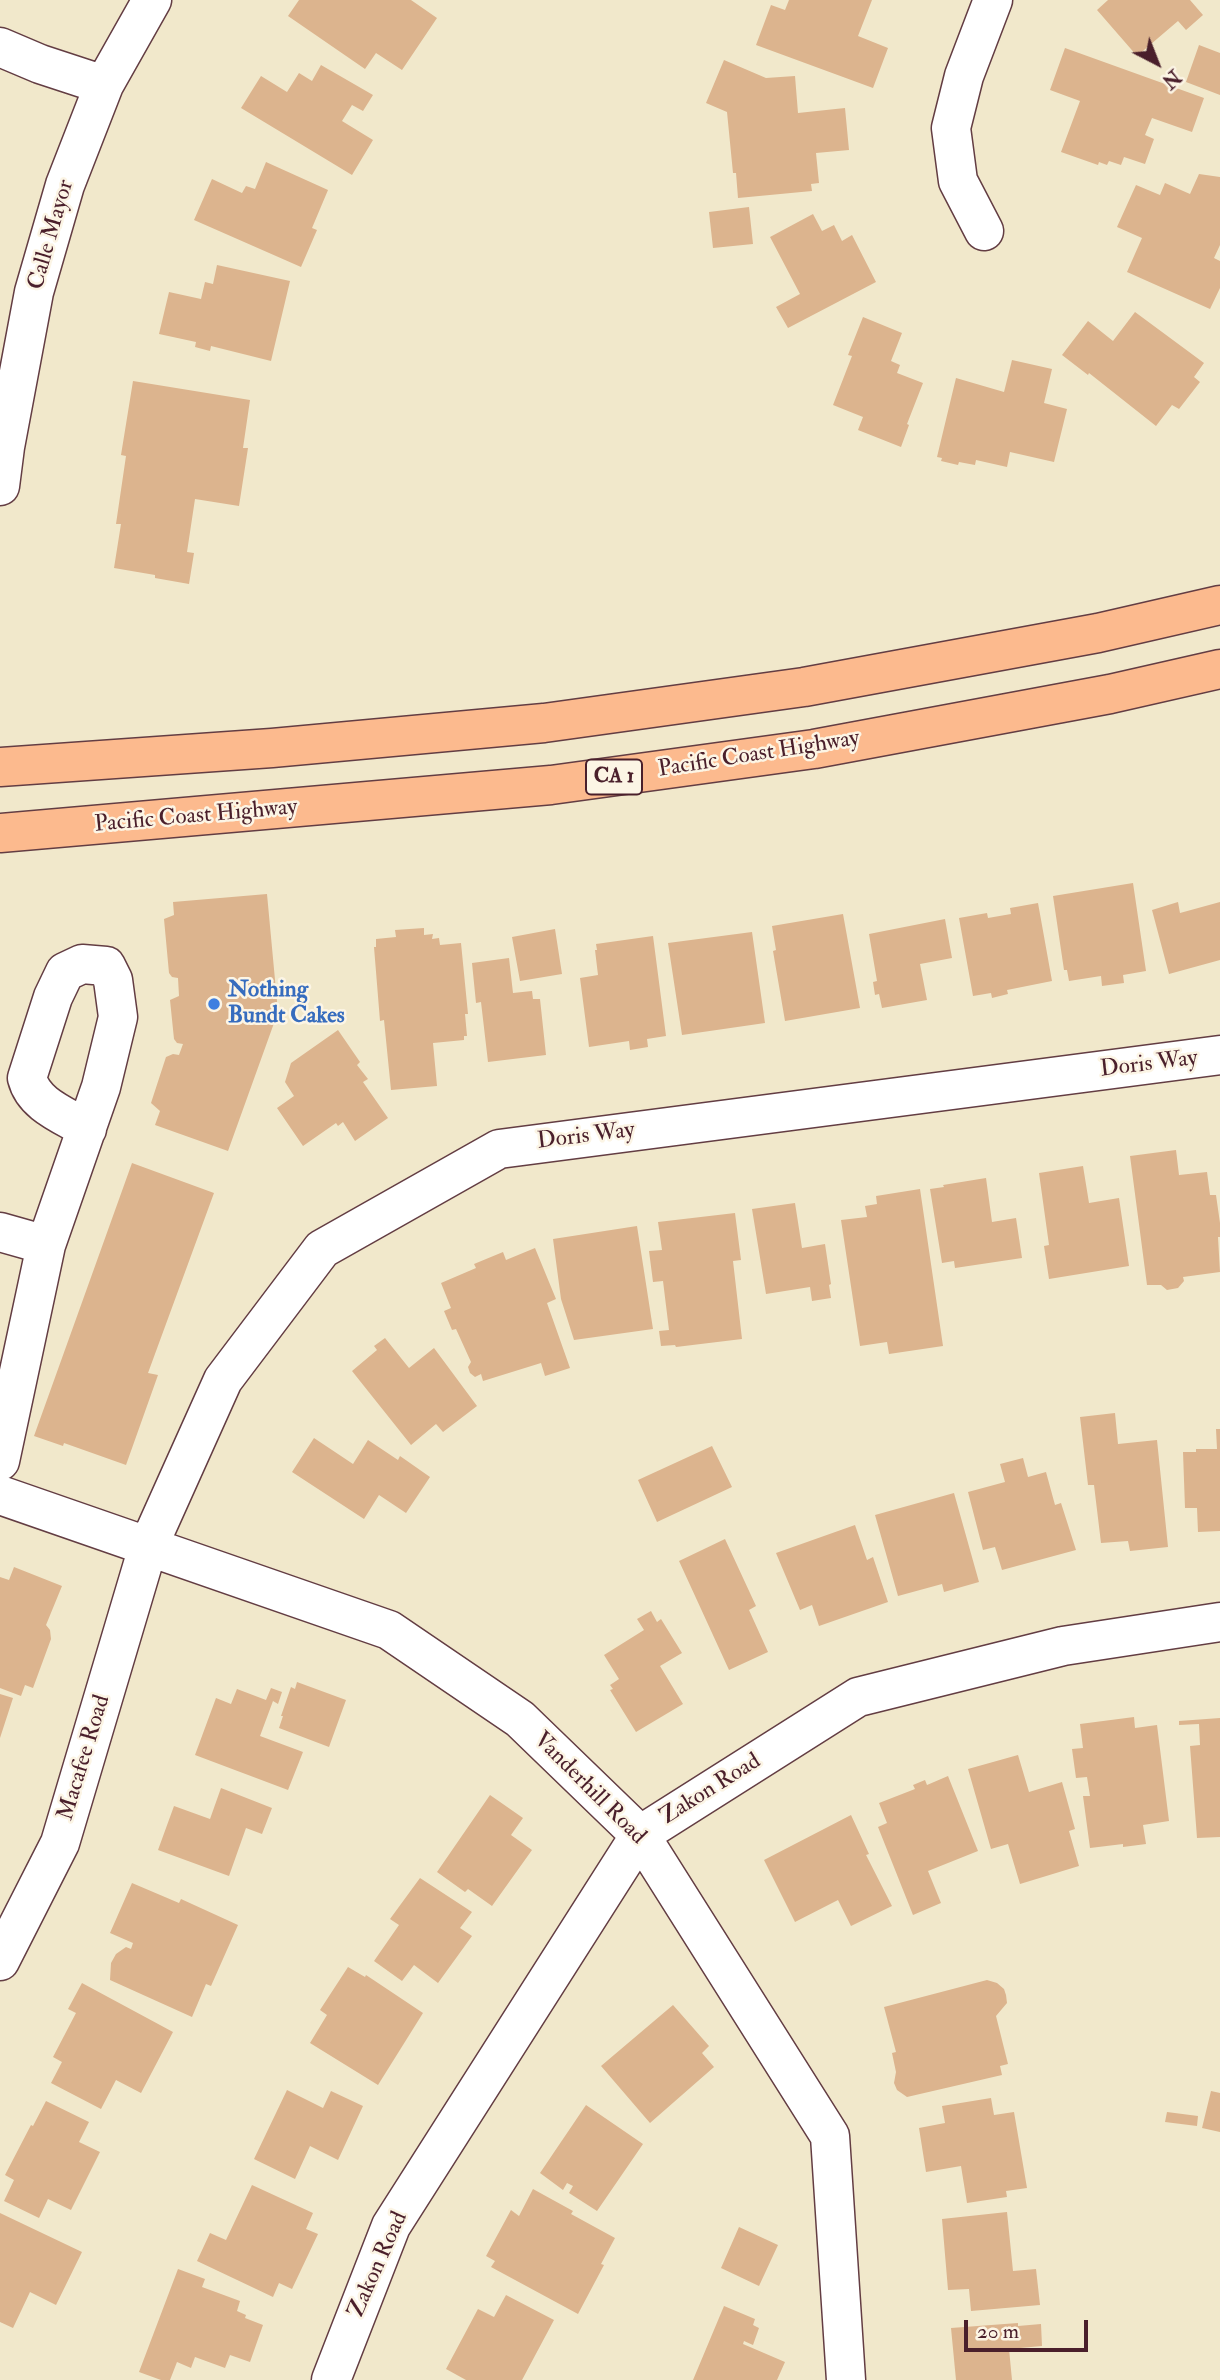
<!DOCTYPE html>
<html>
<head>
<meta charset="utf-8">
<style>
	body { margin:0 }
	#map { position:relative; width:1220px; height:2380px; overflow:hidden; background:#f1e8cb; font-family:"IM FELL Double Pica",serif }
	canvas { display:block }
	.north { position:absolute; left:1122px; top:28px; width:70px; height:70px; -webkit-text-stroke:5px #fcf5e5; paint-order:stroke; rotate:138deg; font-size:19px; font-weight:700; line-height:28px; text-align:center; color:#4a1f2b }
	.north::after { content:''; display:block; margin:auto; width:24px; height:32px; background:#4a1f2b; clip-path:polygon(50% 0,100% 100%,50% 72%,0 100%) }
	.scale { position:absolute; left:964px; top:2320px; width:124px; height:32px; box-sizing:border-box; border:4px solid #4a1f2b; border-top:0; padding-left:9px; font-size:21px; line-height:24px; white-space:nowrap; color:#4a1f2b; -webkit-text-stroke:5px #fcf5e5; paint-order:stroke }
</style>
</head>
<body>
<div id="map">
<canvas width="1220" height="2380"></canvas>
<div class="north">N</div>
<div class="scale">20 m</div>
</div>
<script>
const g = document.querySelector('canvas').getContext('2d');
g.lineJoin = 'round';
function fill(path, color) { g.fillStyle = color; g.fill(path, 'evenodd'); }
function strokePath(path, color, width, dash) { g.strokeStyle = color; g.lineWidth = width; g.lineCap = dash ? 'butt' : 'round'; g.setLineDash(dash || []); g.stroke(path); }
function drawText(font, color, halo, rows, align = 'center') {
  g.font = font + ' "IM FELL Double Pica",serif'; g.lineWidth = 5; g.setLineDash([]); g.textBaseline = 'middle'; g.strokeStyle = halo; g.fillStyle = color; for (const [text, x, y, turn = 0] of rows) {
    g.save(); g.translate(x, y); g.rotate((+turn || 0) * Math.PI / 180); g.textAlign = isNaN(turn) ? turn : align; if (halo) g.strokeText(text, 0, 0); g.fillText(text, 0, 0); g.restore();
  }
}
fill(new Path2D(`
	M299,0H411L437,18L402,70L376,53L365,69L288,16Z
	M789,0H872L858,36L888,48L873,88L756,45L771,5L785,10Z
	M1108,0H1190L1203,15L1186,30L1178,21L1137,56L1097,10Z
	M1199,45L1220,53V95L1186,82Z
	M1065,48L1204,98L1192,132L1152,118L1145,135L1154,139L1145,164L1124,157L1121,165L1109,161L1107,165L1099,162L1098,165L1061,152L1080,101L1050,90Z
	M724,60L766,78L795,76L798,113L845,108L849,150L816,153L819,183L811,184L812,191L738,198L736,173H733L727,112L706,103Z
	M321,65L373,95L363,111L352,105L342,121L373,140L352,175L241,108L261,76L287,92L299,73L312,81Z
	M266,162L328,190L312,228L317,230L301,267L194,220L212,179L242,193L246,186L255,189Z
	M1199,174L1220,177V245L1214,258L1220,261V288L1210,309L1127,272L1142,238L1117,227L1136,185L1160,195L1165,183L1190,194Z
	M749,207L753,244L713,248L709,212Z
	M813,214L822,231L834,225L842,241L852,235L876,282L788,328L776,307L800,294L770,237Z
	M217,265L290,281L271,361L211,346L210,351L195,347L196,342L159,334L169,292L201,299L205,282L213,284Z
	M1135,312L1204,363L1194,377L1200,382L1179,409L1172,405L1156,426L1089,373L1088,375L1062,355L1088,321L1113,341Z
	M863,317L902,333L891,361L900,365L897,373L923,383L907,424L909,425L901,447L858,430L863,417L833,405L852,356L848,355Z
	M1012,360L1052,369L1044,403L1067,409L1054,462L1010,452L1007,467L976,460L975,465L959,462L958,465L941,461L942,458L937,457L956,378L1004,392Z
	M133,381L250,400L243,448H248L239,506L195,499L187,552L194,553L189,584L155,578V575L114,568L121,524H116L126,456L121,455Z
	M1133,883L1146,971L1123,975L1124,983L1102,986L1101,976L1069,981L1067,970H1064L1053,896Z
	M267,894L278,1012L228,1151L155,1125L160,1111L151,1103L166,1057L173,1054L179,1055L183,1044L177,1043L174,1039L170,1000L179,996L178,978L172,977L169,973L164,919L174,915L173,902Z
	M1178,902L1180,913L1220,902V960L1169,974L1152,910Z
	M1038,903L1052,981L1007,990L1008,994L992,998L991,993L973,996L959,918L987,913L988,918L1011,914L1010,908Z
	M843,914L860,1008L785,1021L773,951L776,950L772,926Z
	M945,919L952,958L920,964L927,1000L882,1008L879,994L875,995L873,982L877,981L869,934Z
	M424,928V935L433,934L432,939L439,938L440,945L461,943L468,1014H465L467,1036H464V1040L433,1043L437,1086L391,1090L384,1020L380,1021L374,947H376V939L396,937L395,930Z
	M555,929L562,974L520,981L512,937Z
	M752,932L765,1023L682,1035L668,943Z
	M653,936L666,1036L647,1039L648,1047L630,1050L629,1041L589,1047L580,978L598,975L595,950H597L596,944Z
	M509,958L513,993L532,991L533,999H540L546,1055L488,1062L481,1002L476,1003L472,963Z
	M338,1030L360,1062L357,1065L368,1079L363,1082L388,1118L355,1141L343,1122L338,1126L336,1123L303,1146L277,1108L294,1096L285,1082L291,1063Z
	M1176,1150L1179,1175L1207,1172L1210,1195H1216L1220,1223V1237H1218L1220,1272L1183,1277L1184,1281L1178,1288L1167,1290L1161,1285H1147L1130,1156Z
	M132,1163L214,1193L148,1373L158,1375L126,1465L64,1443L63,1446L34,1436Z
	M1083,1166L1089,1203L1119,1198L1129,1266L1049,1279L1044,1246L1049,1245L1039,1173Z
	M986,1178L992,1222L1016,1218L1022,1258L955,1268L954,1261L942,1263L930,1189L944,1187L943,1185Z
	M920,1189L943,1346L889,1354L887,1342L860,1346L841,1220L867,1217L865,1206L877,1204L876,1196Z
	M795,1203L802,1248L825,1244L831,1284L829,1285L831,1298L812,1301L810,1287L766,1294L752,1209Z
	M735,1213L741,1260L733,1261L742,1339L676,1347L675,1345L661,1346L659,1331L669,1330L663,1281L653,1282L649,1251L662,1250L658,1222Z
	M637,1226L653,1329L574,1340L561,1299L553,1239Z
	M535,1248L556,1299L547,1303L570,1368L545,1376L541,1363L483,1381L481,1374L475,1377L470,1373L468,1367L471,1362L456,1329L452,1330L444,1311L451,1308L441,1283L476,1268L474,1264L503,1252L506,1260Z
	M385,1338L409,1368L434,1348L477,1406L443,1432L436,1424L411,1445L352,1371L377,1350L374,1346Z
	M1115,1413L1118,1444L1157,1440L1168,1547L1130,1551L1128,1541L1101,1543L1094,1485H1088L1080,1417Z
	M1216,1429H1220V1531L1198,1532L1197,1508H1185L1183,1452H1196V1449H1217Z
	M314,1438L353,1464L368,1440L398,1460L400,1456L430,1477L406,1513L379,1495L364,1519L292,1472Z
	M712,1446L732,1487L657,1522L638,1480Z
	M1023,1458L1028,1477L1046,1472L1055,1505L1061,1503L1076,1550L1002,1570L995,1547L983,1550L968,1492L1005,1482L1000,1464Z
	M954,1493L979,1582L944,1592L942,1584L898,1596L875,1515Z
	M855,1525L867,1560L873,1557L888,1602L819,1626L812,1605L800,1610L776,1553Z
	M725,1539L756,1606L749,1610L768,1652L729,1670L679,1561Z
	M14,1567L62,1586L46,1625L50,1630L51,1639L33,1688L25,1685L21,1696L0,1688V1577L9,1580Z
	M651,1611L657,1622L661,1619L682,1653L660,1666L683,1704L636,1732L610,1690L613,1689L610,1685L619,1679L604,1655L644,1630L637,1619Z
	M297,1682L346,1700L329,1747L279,1728L283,1716H281L291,1687L295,1689Z
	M271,1688L282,1692L278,1704L273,1701L260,1736L303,1752L288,1790L195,1755L216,1698L231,1704L237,1689L266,1700Z
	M0,1694L13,1698L0,1738Z
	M1134,1717L1135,1728L1157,1725L1169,1821L1143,1825L1146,1844L1123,1847V1844L1090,1848L1083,1796H1090L1087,1777L1076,1778L1072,1749L1083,1748L1080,1724Z
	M1220,1718V1837L1197,1838L1190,1746L1200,1745L1199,1724L1179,1725V1721Z
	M1018,1755L1029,1792L1062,1782L1075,1829L1069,1831L1079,1866L1020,1884L1008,1844L991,1849L968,1769Z
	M948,1776L978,1851L928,1871L941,1903L913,1915L878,1827L887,1823L879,1803L915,1789L913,1785L925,1780L927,1785Z
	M221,1788L272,1808L262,1834L246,1828L229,1876L158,1850L174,1806L210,1819Z
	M490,1795L523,1818L511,1835L532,1850L492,1906L468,1889L465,1892L437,1872Z
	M851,1815L869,1854L866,1855L892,1906L851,1926L838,1900L795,1922L764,1860Z
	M420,1878L472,1912L460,1928L472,1936L438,1983L414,1965L402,1981L374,1961L399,1925L390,1919Z
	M132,1883L179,1903L181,1899L238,1925L211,1986L206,1984L192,2017L110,1980L111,1963L116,1954L126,1947L131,1949L133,1943L110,1933Z
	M348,1967L365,1977L366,1975L423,2013L378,2085L310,2043L327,2015L320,2010Z
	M987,1980L997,1983L1004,1989L1006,1995L1007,2003L996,2016L1008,2064L1000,2066L1002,2075L907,2097L897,2090L894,2083L896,2072L892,2053L896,2052L884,2007Z
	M82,1983L173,2032L141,2093L116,2080L101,2109L51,2083L62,2062L53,2057L76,2013L68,2009Z
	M673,2005L709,2046L702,2053L714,2067L650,2123L601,2066Z
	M287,2090L323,2108L331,2091L363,2106L338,2160L310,2146L295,2179L254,2159Z
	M1211,2091L1220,2093V2132L1202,2128Z
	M991,2098L994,2115L1014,2112L1027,2188L1006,2191L1007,2197L967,2203L961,2166L926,2172L919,2128L945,2123L942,2106Z
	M46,2101L89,2122L79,2142L100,2152L71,2210L48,2199L39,2218L4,2201L14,2180L5,2175L31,2125L33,2126Z
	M586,2105L643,2144L597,2211L569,2193L573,2186L567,2183L563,2190L540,2173Z
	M1167,2112L1198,2116L1197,2126L1165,2122Z
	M252,2185L313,2213L306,2229L318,2234L292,2289L279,2283L273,2297L197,2261L210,2233L226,2240Z
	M533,2189L573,2211L571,2214L615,2238L601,2264L604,2265L578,2314L491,2267L495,2261L486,2256L511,2210L519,2216Z
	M1007,2212L1013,2271L1036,2269L1040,2305L971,2311L969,2289L948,2290L942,2219Z
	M0,2213L82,2252L56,2305L30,2292L13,2328L0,2322Z
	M739,2227L778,2245L759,2286L721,2268Z
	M178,2269L205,2279L202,2287L240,2301L237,2311L246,2315L245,2318L263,2325L250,2362L230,2355L225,2368L195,2357L191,2368L177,2362L170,2380H161L139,2372Z
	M506,2295L554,2320L522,2380H466L446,2369L478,2309L494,2317Z
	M724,2306L755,2319L753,2325L759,2328L753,2345L744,2341L743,2344L785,2362L777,2380H693Z
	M1018,2323V2326L1041,2324L1042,2346L1009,2349L1012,2380H956L951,2328Z`), '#dcb48e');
const minor = new Path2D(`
	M0,47L40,64L104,85
	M984,231L958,181L951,128L964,76L993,0
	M0,486L5,447L34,292L65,185L104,85L152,0
	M0,1232L46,1245L0,1461
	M46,1245L101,1087L118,1017L113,980L106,966L82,964L65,972L53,997L27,1078C34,1105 64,1115 87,1129
	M0,1495L389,1630L520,1719L640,1835L830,2136L846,2380
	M0,1961L60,1843L148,1547L223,1380L322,1249L499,1149L1220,1055
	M331,2380L391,2226L640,1835L858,1697L1063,1646L1220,1622`);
const highway = new Path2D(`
	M0,767L272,748L544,723L804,687L1098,633L1220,605
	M0,833L551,785L814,749L1110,694L1220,669`);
strokePath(minor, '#633d43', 41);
strokePath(highway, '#633d43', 41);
strokePath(minor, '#fff', 38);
strokePath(highway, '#fcba8e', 38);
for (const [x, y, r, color] of [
	[214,1004,7,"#3f7fe0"]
]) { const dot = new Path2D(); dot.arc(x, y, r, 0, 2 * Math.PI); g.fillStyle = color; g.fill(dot); strokePath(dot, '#fcf5e5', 2.5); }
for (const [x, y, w] of [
	[614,777,56]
]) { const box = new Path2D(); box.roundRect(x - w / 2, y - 17.5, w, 35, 5); g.fillStyle = '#fcf5e5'; g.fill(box); strokePath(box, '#4a1f2b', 2); }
drawText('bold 21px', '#4a1f2b', null, [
	["CA 1",614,777]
]);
drawText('23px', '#4a1f2b', '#fcf5e5', [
	["Calle Mayor",52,235,-74],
	["Pacific Coast Highway",759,755,-9],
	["Pacific Coast Highway",196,817,-5],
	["Doris Way",1149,1065,-7],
	["Doris Way",586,1137,-7],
	["Macafee Road",85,1758,-73],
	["Vanderhill Road",589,1789,45],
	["Zakon Road",711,1790,-32],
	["Zakon Road",379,2265,-66]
]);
drawText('bold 23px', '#366cbe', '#fcf5e5', [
	["Nothing",228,991],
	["Bundt Cakes",228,1017]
], 'left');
</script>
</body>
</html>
